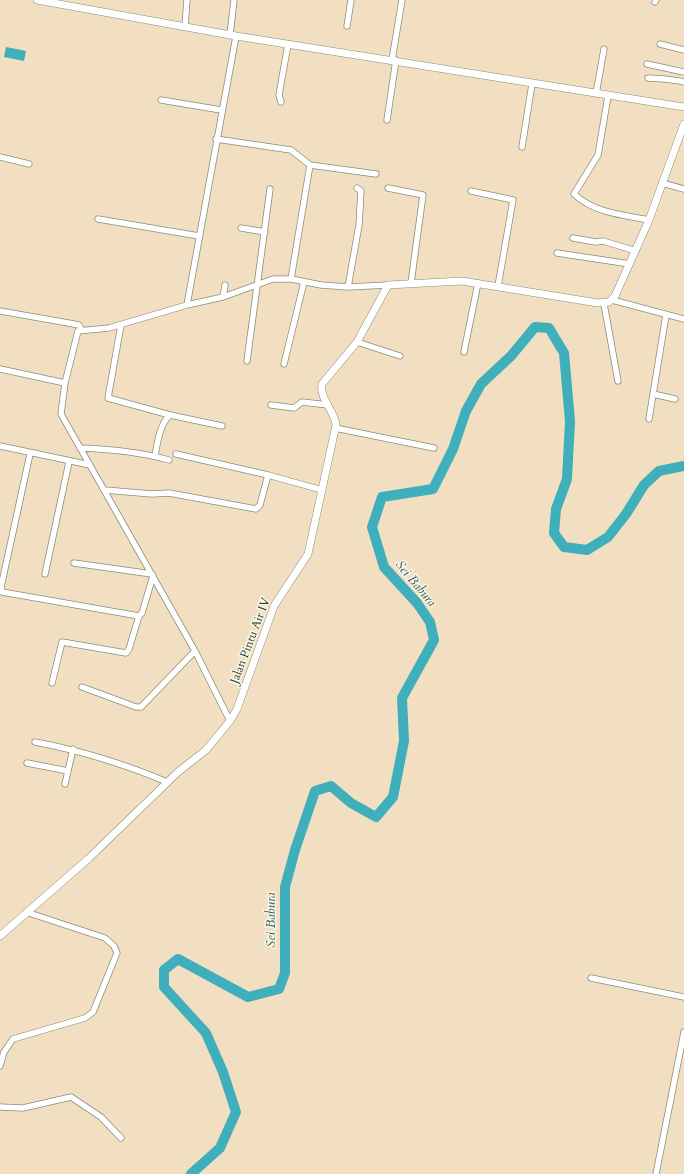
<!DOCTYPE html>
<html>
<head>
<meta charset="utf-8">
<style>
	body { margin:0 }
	canvas { display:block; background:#f2dfc1 }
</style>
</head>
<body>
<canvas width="684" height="1174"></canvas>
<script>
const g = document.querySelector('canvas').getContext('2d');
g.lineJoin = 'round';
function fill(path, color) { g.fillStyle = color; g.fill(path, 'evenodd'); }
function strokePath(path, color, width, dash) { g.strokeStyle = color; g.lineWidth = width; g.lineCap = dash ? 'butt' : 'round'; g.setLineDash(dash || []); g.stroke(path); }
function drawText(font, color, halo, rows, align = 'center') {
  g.font = font + ' Cardo,serif'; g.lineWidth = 3; g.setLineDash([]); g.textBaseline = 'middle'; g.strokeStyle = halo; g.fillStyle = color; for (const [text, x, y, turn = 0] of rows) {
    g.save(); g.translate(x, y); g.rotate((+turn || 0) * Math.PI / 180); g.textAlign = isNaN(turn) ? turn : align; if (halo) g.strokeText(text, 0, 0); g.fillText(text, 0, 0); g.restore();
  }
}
fill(new Path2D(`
	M6,47L26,51L24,61L4,57Z`), '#3fafbb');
strokePath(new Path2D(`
	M191,1174L220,1148L236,1112L223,1072L206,1033L164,987V970L178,959L248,997L279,989L285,973V887L295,850L315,791L331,786L351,803L376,817L393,797L404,741L402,698L434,640L430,622L417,603L384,567L372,527L382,497L433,489L453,449L466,411L481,384L511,356L535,327L549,328L564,353L570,421L567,479L556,509L554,533L564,547L587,550L608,537L626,514L644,485L659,471L684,466`), '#3fafbb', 10);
const street = new Path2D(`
	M655,2L656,0
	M347,26L351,0
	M185,27L187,0
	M230,35L234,0
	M660,44L684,50
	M392,60L402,0
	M647,64L684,72
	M648,78C661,79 671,79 684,82
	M596,94L604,49
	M608,96L598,155L574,194C594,213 623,215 649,220
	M161,100L221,110
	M281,102L279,95L288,44
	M387,120L396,60
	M216,139L291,150L310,165L376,174
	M522,147L532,84
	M0,157L29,164
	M662,183L684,189
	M388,188L423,195L411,283
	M471,191L513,200L498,286
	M98,219L199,236
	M241,228L265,232
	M573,238L596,242L603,241L636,251
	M557,253L630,264
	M291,279L310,165
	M348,287L359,225L361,191L357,188
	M223,297L225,285
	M612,300L684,319
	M604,304L618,381
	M187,305L236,36
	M0,311L74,324L79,325L81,329
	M121,325L108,398L170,415L222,426
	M357,342L400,356
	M464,352L478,283
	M247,361L270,189
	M284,364L304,282
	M0,369L65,383
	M653,394L675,399
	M271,405L294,408L302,402L328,405
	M649,419L666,315
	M335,428L434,448
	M0,446L90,465
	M80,448C110,449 140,452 169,460
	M30,454L1,587L2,592L139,616L142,613L153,576
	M176,454L268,475L322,490
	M155,456C157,444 160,423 170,415
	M105,490L152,494L169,493L256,509L260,505L268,475
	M74,563L152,574
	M45,574L69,462
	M52,683L62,642L126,653L129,649L139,616
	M82,687L136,707H141L195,651
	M230,721L195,651L61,414L65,383L78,331L109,328L187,305L223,297L273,279H291L321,285L348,287L388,285
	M35,742C83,751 122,763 167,782
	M27,763L68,771L73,749
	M65,784L68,771
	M591,978L684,997
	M0,1066L4,1052L13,1039L85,1018L93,1012L117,953L114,946L105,938L26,912
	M0,1107L23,1108L71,1097L101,1117L121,1138
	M656,1174L684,1032`);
const secondary = new Path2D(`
	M37,0L236,36L684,107
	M0,936L88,859L178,772L206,750L230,721L237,709L274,606L308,554L336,425C335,411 319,399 322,384L357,342L388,285L462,281L598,303L609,302L615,296L649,220L684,124`);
strokePath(street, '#888e7a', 7);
strokePath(secondary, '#888e7a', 8);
strokePath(street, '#fff', 5.5);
strokePath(secondary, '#fff', 7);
drawText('12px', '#1f3d34', '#fcf5e5', [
	["Jalan Pintu Air IV",251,641,-69]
]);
drawText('italic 13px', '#295f5c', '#fcf5e5', [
	["Sei Babura",415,584,50],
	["Sei Babura",272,920,-90]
]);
</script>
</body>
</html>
